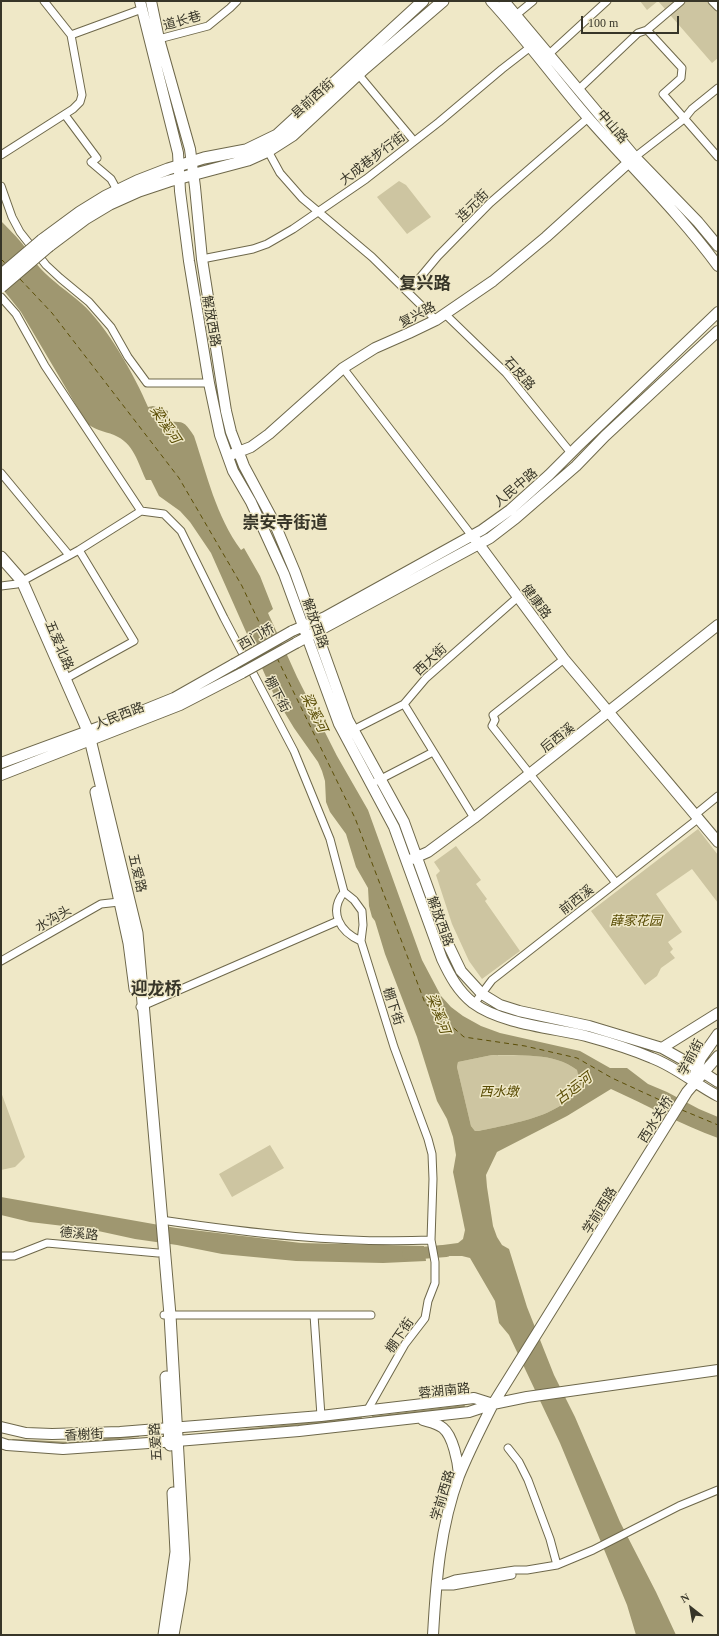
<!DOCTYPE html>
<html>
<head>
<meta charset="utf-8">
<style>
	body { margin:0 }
	#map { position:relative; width:719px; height:1636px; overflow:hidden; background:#efe8c7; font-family:Georgia,serif }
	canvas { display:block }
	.frame { position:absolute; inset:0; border:2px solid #373528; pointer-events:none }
	.north { position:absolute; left:671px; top:1588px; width:40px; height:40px; -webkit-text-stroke:3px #efe8c7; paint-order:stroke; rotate:329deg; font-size:11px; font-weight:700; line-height:16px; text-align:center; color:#373528 }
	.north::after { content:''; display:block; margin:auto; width:14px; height:18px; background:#373528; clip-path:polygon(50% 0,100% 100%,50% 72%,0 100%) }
	.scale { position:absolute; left:581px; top:16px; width:98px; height:18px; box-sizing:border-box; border:2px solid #373528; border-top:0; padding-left:5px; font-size:12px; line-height:14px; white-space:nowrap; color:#373528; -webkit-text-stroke:3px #efe8c7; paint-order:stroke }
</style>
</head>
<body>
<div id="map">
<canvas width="719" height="1636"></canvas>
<div class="frame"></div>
<div class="north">N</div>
<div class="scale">100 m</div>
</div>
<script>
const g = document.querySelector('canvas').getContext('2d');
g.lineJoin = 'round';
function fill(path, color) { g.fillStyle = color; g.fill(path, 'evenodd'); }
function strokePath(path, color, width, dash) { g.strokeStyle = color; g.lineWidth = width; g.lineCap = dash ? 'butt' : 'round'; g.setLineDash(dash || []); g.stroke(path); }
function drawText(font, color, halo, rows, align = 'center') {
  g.font = font + ' Georgia,"Noto Sans SC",serif'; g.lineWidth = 3; g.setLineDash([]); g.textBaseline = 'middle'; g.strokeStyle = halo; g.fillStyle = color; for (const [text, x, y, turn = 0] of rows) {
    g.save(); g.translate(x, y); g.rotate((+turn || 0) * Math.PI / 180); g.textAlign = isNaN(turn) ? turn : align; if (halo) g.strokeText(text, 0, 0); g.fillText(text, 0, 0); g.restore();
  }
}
fill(new Path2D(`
	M640,1H718V58L712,63L658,1L647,10Z
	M399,181L406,185L431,217L407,234L377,197Z
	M698,829L718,855V903L692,869L656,894L682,932L668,942L673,949L670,952L675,958L661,968L657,976L645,985L591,911Z
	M456,846L481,880L476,884L487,899L485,901L520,951L482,979L469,961L452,924L436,875L440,871L434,862Z
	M492,1055C519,1056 554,1052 577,1070C589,1114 507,1124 479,1131H475L471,1126L457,1067L458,1062Z
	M1,1092L25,1157L15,1167L1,1170Z
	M270,1145L284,1168L232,1197L219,1174Z`), '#cdc5a1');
fill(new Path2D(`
	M1,221C7,227 14,234 20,241C27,249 32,259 40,268C52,281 67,291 81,303C107,326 135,376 148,407L153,406L168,411V422C184,421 185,422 194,436C207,475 216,516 241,550L244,548L260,576L273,609L268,613L297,677L337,756L368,810L422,960L441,996L451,1007L463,1016L481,1026L500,1033L580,1051L610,1068H627L648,1084L667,1092L699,1109L718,1117V1138C681,1125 647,1105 611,1089L567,1116L497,1152L486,1175L487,1187L493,1226L497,1237L502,1245L509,1249L527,1307L554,1375L575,1417L620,1522L656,1592L676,1635H636L627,1605L560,1443L509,1335L499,1323L495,1301L470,1258L462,1256H437L435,1246L458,1243L463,1239L465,1230L453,1172L456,1155L453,1137L447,1119L437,1101L417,1037L385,954L375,921L372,917L369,906L368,888L356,867L346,834L330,812L326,802L325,781L322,771L318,762L294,728L274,695L211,553L190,522L180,511L159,496L151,480H146C138,463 134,443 114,435C104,431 93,430 86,422L21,312L1,287ZM492,1055C519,1056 554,1052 577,1070C589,1114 507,1124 479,1131H475L471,1126L457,1067L458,1062Z
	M1,1197L176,1228L301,1243L424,1246L426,1261L383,1263L296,1261L222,1254L177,1245L135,1239L89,1229L30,1222L1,1215Z`), '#9f9770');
strokePath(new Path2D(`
	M373,1417L464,1406
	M213,1433L361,1418
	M13,1440L70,1443L138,1436`), '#9f9770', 2);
strokePath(new Path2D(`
	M408,1254L446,1251`), '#9f9770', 12);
strokePath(new Path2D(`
	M1,259L5,263
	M20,279L52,313L179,478L242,586L267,639
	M277,658L355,818L425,1003L464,1037L525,1046L577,1058L612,1078L673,1106
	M682,1110L718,1125`), '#5b4e07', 1, [5, 4]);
const street = new Path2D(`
	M712,1L718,7
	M516,15L533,1
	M647,30L681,1
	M71,35L142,9
	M155,40L208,26L230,8L237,1
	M548,55L607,1
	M358,74L414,141
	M578,90L638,33L647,30L682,68L681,78L663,94L718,157
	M65,115L97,158L91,162L111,179L117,190
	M268,151L280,173L302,198L372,257L436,320
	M1,155L73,109L80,102L82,95L71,35L44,1
	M635,157L684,119L692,109L718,88
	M1,186L12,217L20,232L46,265L60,278L89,302L111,327L128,357L147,383H209
	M202,259L253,249L267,244L293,229L366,179L439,122L502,69L533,45
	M408,292L438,256L490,203L588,118
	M1,297L16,314L45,366L141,511L164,514L181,531L224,618L294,751L330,839L344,892L354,900L362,911L363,925L361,941L394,1047L428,1139L432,1154L433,1179L431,1240L435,1262V1283L428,1301L425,1318L405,1344L367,1411
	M445,314L506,373L571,453
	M343,368L472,536
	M1,473L69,555
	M1,586L17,584L79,550L141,511
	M564,659L493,715L495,720L492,726L616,883
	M65,679L134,641L79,550
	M404,704L474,818
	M353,730L404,704L426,678L518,597
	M377,781L433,752
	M696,814L718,796
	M344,892C328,912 340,932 361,941
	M1,961L101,904L119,902
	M474,1004L492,980L699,818
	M140,1007L338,921
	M161,1220C250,1233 340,1244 431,1240
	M1,1256H14L47,1243L158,1253
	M164,1315H371
	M314,1315L321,1416
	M508,1448L519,1462L528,1480L550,1539L557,1565
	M436,1586L455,1579L515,1570H527L557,1565L593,1550L679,1506L718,1490
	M442,1586H453L512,1575`);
const secondary = new Path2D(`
	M140,1L178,153L180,191L189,261L209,383L220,435L233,471L251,502L284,574L339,724L394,827L442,959C450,976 458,991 473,1003C501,1024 553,1028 586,1036C608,1042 631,1049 652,1058C676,1067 695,1084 718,1096
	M151,1L159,39L190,149L195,187L202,259L226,411L231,432L244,466L274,522L295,572L348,720L404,822L449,946L461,971L482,994L500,1005L519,1011L589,1026L662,1048L687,1062L718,1082
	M491,1C526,39 556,81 590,120C633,169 679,213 718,266
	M504,1L635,157L698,222L718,246
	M233,454L251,447L269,434L343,368L375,348L409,333L436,320L493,281L546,237L628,163
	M475,539L564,659L718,842
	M292,631L325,617L482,530L510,510L549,475L578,446L718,312
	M296,643L490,538L516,518L576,466L605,436L718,331
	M1,763L132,715L174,698L234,664
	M1,775L180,705L242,673
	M412,859L428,852L474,818L718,625
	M662,1048L718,1013
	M695,1074L701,1058L718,1034
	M423,1420C430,1422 437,1423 443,1428C453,1436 458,1462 459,1474
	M1,1427L26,1433L52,1434L120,1432L321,1416L474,1398L493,1404
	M1,1443L7,1445L63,1449L177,1441L299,1431L469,1412L493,1404L527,1397L718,1370
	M433,1635C436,1581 440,1527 459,1476C469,1451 481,1428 493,1404L687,1092L718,1056`);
const primary = new Path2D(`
	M42,240L80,212L106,196L137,181L168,169L204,158L246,150L277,135L423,1
	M49,246L85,219L110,204L139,191L169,181L248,160L268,151L293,135L365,68L443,1
	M1,557L22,581L88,731L137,933L170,1315L184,1559L181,1590L173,1635
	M96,792L129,943L135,989
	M166,1377L170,1445
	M164,1635L176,1552L173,1493`);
strokePath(street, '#6e684b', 9);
strokePath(secondary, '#6e684b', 12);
strokePath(primary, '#6e684b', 13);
strokePath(street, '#fff', 7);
strokePath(secondary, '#fff', 10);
strokePath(primary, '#fff', 11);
const secondaryBridge = new Path2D(`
	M234,664L292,631
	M242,673L296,643`);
const primaryBridge = new Path2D(`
	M1,275L42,240
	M1,287L49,246`);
strokePath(secondaryBridge, '#6e684b', 12, []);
strokePath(primaryBridge, '#6e684b', 13, []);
strokePath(secondaryBridge, '#fff', 10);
strokePath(primaryBridge, '#fff', 11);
drawText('13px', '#373528', '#efe8c7', [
	["道长巷",182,20,-16],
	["县前西街",312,98,-42],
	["中山路",613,126,49],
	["大成巷步行街",372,158,-37],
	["连元街",472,205,-45],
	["复兴路",417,314,-28],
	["解放西路",212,321,80],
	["石皮路",520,373,48],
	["人民中路",515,487,-40],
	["健康路",537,601,53],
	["解放西路",316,623,70],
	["西门桥",256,636,-30],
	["五爱北路",60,645,67],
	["西大街",430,659,-43],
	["棚下街",278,694,62],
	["人民西路",119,715,-21],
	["后西溪",557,737,-38],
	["五爱路",138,873,77],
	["前西溪",576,899,-38],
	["水沟头",53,918,-30],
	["解放西路",441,921,70],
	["棚下街",394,1006,72],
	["学前街",690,1057,-62],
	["西水关桥",655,1119,-58],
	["学前西路",599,1210,-58],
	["德溪路",79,1233,5],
	["棚下街",399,1335,-56],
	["蓉湖南路",444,1390,-6],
	["香榭街",84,1434,-3],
	["五爱路",155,1442,-94],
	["学前西路",442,1495,-73]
]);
drawText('italic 13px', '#564900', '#efe8c7', [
	["薛家花园",636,920],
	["西水墩",499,1091]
]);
drawText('italic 14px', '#5b4e07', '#efe8c7', [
	["梁溪河",166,424,56],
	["梁溪河",315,712,65],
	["梁溪河",439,1013,69],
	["古运河",573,1088,-37]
]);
drawText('bold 17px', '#373528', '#efe8c7', [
	["复兴路",425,283],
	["崇安寺街道",285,522],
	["迎龙桥",156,988]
]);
</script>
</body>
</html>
